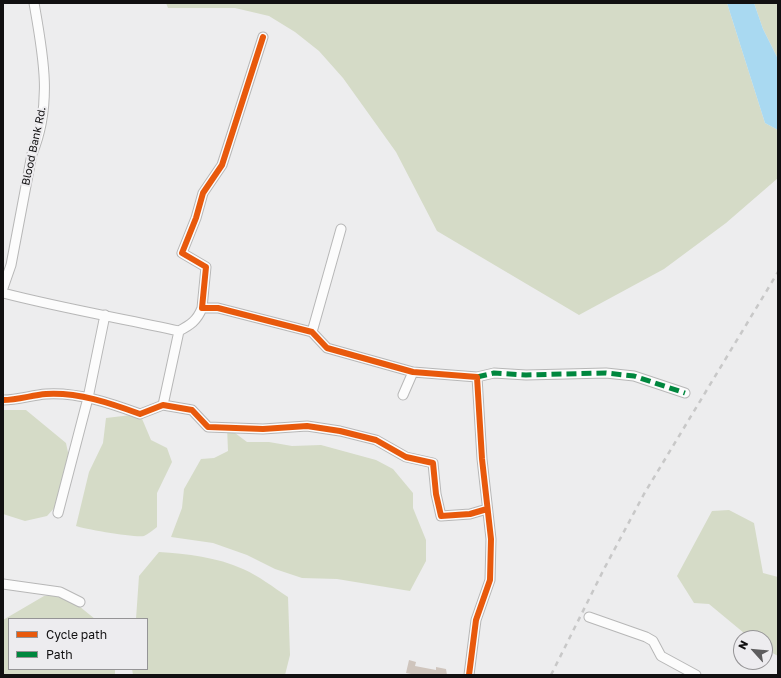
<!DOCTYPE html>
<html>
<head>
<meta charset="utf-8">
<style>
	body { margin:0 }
	#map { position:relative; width:781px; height:678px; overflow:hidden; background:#ededee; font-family:"Golos Text",sans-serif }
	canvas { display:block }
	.frame { position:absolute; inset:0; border:4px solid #111011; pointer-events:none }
	.legend { position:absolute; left:8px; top:618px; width:140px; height:52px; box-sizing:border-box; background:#edecef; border:1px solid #959496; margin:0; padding:5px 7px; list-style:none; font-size:12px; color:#111011 }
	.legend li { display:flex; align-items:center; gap:8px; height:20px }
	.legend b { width:20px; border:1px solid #959496 }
	.north { position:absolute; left:733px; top:630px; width:40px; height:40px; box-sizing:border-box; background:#edecef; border:1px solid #959496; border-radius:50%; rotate:297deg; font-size:11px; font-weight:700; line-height:16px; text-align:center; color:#111011 }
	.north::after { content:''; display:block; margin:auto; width:14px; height:18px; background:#5e5d5e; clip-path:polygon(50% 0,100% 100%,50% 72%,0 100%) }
</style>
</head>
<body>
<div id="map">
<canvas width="781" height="678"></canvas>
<div class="frame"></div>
<ul class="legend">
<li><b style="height:5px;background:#e8590c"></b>Cycle path</li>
<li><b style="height:5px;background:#00873e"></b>Path</li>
</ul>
<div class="north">N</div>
</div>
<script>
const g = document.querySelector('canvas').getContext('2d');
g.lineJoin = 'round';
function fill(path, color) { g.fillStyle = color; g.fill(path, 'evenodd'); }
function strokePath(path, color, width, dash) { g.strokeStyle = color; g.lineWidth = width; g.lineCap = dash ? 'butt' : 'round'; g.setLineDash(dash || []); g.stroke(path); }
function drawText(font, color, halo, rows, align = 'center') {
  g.font = font + ' "Golos Text",sans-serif'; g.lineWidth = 4; g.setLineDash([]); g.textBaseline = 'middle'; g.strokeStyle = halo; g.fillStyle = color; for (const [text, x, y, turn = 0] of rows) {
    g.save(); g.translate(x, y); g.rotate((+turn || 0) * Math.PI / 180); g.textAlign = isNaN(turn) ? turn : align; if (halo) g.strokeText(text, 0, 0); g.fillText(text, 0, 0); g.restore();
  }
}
fill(new Path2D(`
	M166,3H727L765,123L778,130V178L726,223L664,269L579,315L437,231L396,152L343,78L319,51L295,32L269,16L235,8H168Z
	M754,3H778V59L763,29Z
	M3,410H26L66,443L72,471L67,494L47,516L25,521L3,514Z
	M140,414L151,440L167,448L172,462L157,493V527C153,530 148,534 144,536C136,538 84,529 76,526L89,472L103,443L106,418Z
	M227,427L247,442H269L292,446L321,445L376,460L393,469L413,493V508L426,540V561L410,591L337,579L302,578L275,569L247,555L213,543L171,537L182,508L184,489L201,459L214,458L228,451Z
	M729,510L754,523L763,573L778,577V656L765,649V638H750L709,604L694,603L677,576L712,511Z
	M159,552C187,554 217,557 243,569C259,576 273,587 288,597L290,655L285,675H133L132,669H147V619H136L139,576Z
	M64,594L95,619H9V669H115V675H3V620L44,596Z`), '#d5dbc7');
fill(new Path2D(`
	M727,3H754L763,29L778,59V130L765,123Z`), '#a9d9f1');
fill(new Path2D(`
	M409,660L416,662L415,666L436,670V667L446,669L447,675H416L406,673Z`), '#cfc5bd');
const minor = new Path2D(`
	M263,37L222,165L203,193L196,218L182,253L206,267L202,308H218L312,332L327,348L413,372L477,377L482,459L491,539L490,580L476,620L469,675
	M3,288L11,265L32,154C53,104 43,54 34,3
	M3,293C61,308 120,318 179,331C190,325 197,321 202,308
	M312,332L341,229
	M477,377L494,373L526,375L606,373L634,376L685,393
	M403,395L413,372
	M3,400C18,400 32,395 46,394C78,392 110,403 140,414L163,405L192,410L208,427L263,429L307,426L340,431L376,440L406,457L433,463L436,494L441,516L470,514L487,509
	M163,405L179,331
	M58,513L88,398L105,315
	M3,584L60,592L80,602
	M589,617L646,637L653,641L661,656L696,675`);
strokePath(minor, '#b7b7b7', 11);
strokePath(minor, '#fcfcfc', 9);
strokePath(new Path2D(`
	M551,675L604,569L644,494L778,272`), '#c8c8c8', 2.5, [5, 5]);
strokePath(new Path2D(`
	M477,377L494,373L526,375L606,373L634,376L685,393`), '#00873e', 5, [10, 5]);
strokePath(new Path2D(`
	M263,37L222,165L203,193L196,218L182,253L206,267L202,308H218L312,332L327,348L413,372L477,377L482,459L491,539L490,580L476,620L469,675
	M3,400C18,400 32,395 46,394C78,392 110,403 140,414L163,405L192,410L208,427L263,429L307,426L340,431L376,440L406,457L433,463L436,494L441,516L470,514L487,509`), '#e8590c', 6);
drawText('11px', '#111011', '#edecef', [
	["Blood Bank Rd.",34,146,-78]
]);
</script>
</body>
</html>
